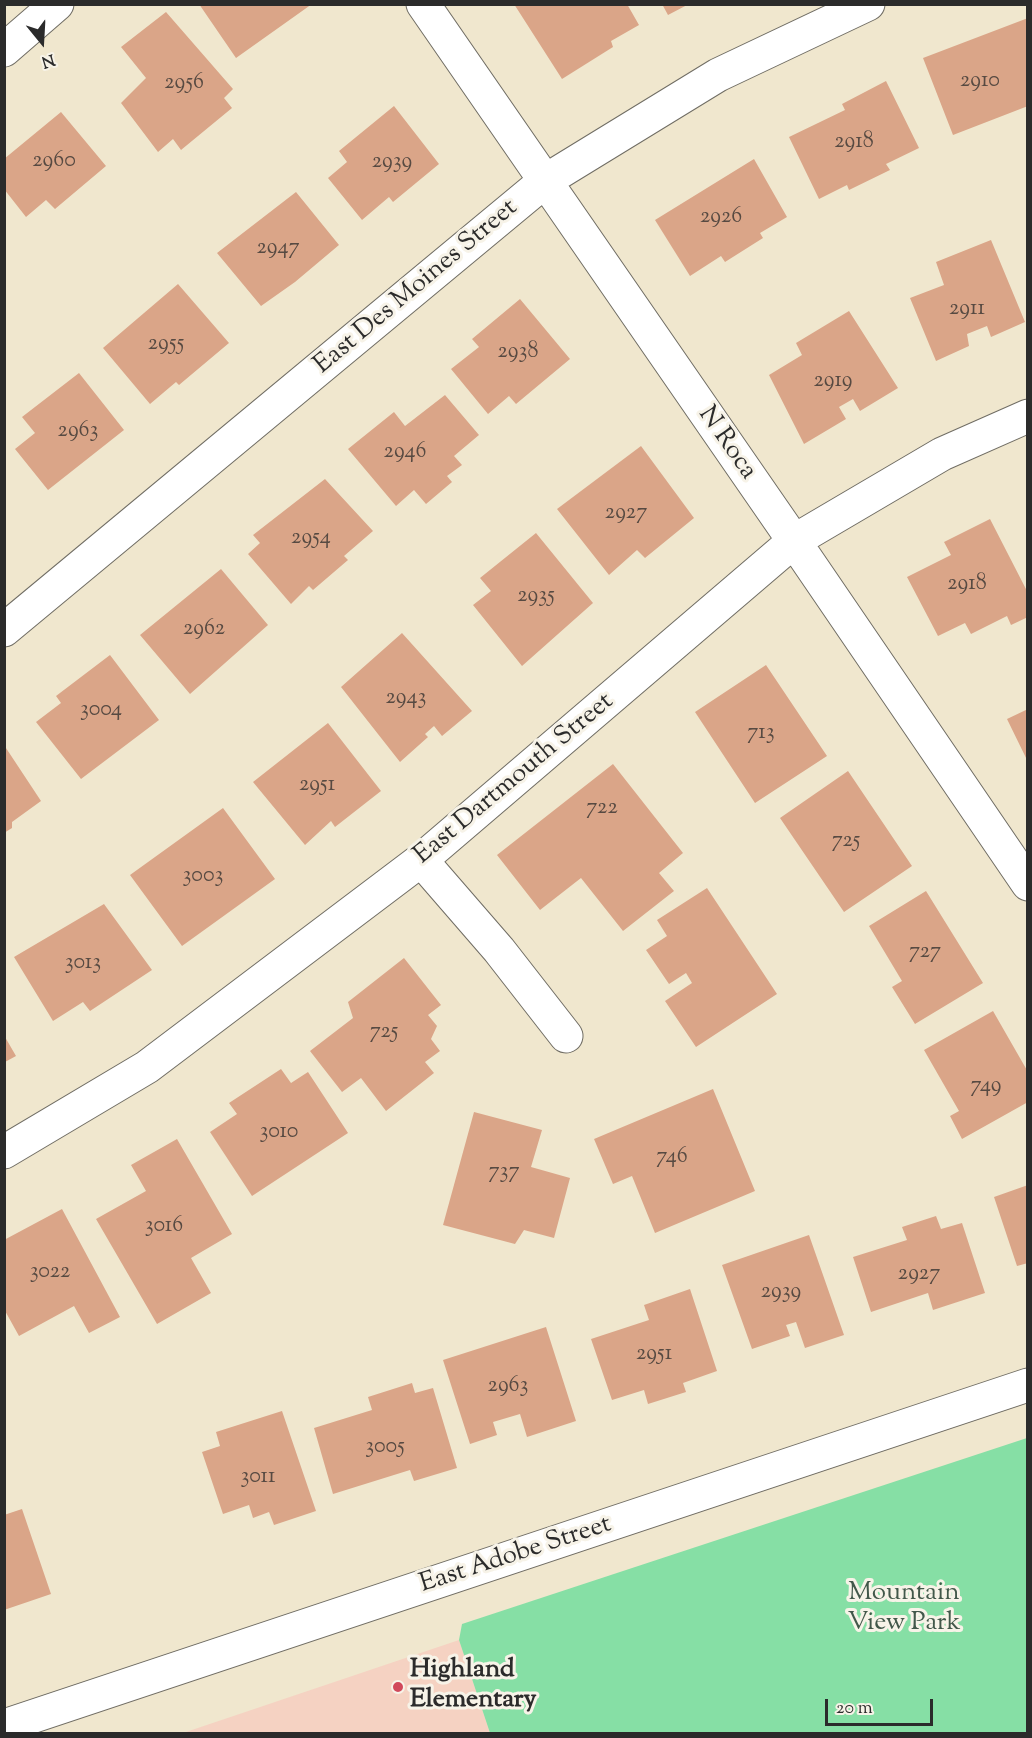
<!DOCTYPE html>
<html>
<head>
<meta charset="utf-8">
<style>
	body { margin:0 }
	#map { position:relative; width:1032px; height:1738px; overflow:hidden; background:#f0e7ce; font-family:"Sorts Mill Goudy",serif }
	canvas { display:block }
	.frame { position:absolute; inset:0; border:6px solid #2b2b2b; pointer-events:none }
	.north { position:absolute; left:12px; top:12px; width:60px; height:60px; -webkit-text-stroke:4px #f7f3e8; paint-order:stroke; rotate:162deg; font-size:16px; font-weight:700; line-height:24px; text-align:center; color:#2b2b2b }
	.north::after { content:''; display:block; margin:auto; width:21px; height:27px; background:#2b2b2b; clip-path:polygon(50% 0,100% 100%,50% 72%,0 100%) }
	.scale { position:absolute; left:825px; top:1699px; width:108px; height:27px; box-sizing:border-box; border:3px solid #2b2b2b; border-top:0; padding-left:8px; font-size:18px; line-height:21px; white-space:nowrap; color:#2b2b2b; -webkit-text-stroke:4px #f7f3e8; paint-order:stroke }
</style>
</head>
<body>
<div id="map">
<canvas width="1032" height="1738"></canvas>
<div class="frame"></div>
<div class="north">N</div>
<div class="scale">20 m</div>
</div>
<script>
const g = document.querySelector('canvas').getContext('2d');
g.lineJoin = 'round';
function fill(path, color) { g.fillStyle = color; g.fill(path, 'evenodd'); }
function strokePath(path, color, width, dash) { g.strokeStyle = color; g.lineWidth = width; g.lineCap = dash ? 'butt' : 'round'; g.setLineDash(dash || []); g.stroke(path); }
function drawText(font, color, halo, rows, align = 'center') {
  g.font = font + ' "Sorts Mill Goudy",serif'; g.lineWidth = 6; g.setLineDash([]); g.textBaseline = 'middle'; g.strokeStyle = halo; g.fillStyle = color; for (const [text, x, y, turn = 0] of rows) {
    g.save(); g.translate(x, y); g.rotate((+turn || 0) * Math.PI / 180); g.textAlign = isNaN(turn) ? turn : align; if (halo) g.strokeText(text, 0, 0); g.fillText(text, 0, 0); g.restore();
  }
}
fill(new Path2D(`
	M459,1640L490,1733H183Z`), '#f5d2c2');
fill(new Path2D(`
	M1027,1438V1733H490L459,1640L462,1624Z`), '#86dfa5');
fill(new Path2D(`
	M199,4H312L236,58Z
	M514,4H627L639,25L611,41L613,47L562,79Z
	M662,4H689L668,15Z
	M166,12L233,89L224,98L232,108L181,150L173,139L158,152L121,103L146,78L121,47Z
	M1028,18V106L953,135L923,58Z
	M886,81L919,148L886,164L890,170L849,190L847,185L819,199L789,137L845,110L842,104Z
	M394,106L439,164L393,202L389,197L362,220L328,178L347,162L339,151Z
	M61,112L106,166L55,209L46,200L26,217L4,189V159Z
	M754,159L787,217L760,233L763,238L725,262L721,256L690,276L655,220Z
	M296,192L339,245L295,282L261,306L217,253Z
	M991,240L1025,322L991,337L987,326L967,334L969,346L936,361L910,298L944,285L936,262Z
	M178,284L229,343L179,385L176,382L150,404L103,348Z
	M520,299L570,359L516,404L509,396L488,414L451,369L479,347L472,339Z
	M849,311L898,388L860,411L853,399L839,407L846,419L804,444L769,375L802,355L796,343Z
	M79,373L124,430L48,490L15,449L35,433L22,417Z
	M445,395L479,435L454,456L462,465L447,476L452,482L426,504L414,490L396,506L348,449L394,412L405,426Z
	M641,446L694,518L645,558L637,550L609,575L557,509Z
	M325,479L373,531L344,556L348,560L313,590L309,586L291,604L248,554L260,543L253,535Z
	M990,519L1028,593V617L1011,625L1007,616L971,634L965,623L938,636L907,577L951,555L944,542Z
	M536,533L593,603L522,666L473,605L491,591L480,578Z
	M221,569L268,625L190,694L140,635Z
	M402,633L472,711L442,736L434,726L425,734L428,737L400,762L341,687Z
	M110,655L159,720L81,779L36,722L61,703L56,696Z
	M766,665L827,756L755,803L695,712Z
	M1028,709V762L1007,719Z
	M328,723L381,791L335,827L331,821L305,845L253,782Z
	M4,745L41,801L12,822V828L4,833Z
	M613,764L683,853L659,873L674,891L623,931L581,878L540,910L497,855Z
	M848,771L912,866L844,912L780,818Z
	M223,808L275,879L182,946L130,875Z
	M707,888L777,994L696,1047L665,1001L692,983L686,973L669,984L646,950L667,936L657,920Z
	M926,891L983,983L915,1024L892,987L902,981L869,926Z
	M104,904L152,970L90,1011L83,1002L53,1021L14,957Z
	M404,958L441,1005L428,1015L437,1026L431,1039L440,1051L425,1062L434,1073L386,1111L361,1078L342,1092L310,1051L353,1018L348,1002Z
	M993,1011L1028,1072V1102L962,1139L950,1116L959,1111L924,1050Z
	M5,1037L16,1056L5,1062Z
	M281,1069L291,1083L308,1072L348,1133L252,1196L210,1132L237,1114L229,1103Z
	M713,1089L755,1191L655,1233L632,1176L613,1184L594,1139Z
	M474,1112L542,1130L531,1167L570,1178L554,1238L524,1230L515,1244L443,1225Z
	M177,1139L232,1234L191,1258L211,1293L157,1324L96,1219L146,1191L131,1165Z
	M1028,1185V1263L1017,1266L994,1197Z
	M62,1209L120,1317L89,1333L74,1306L19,1336L4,1309V1240Z
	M936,1216L941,1229L962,1223L985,1293L933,1310L928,1293L871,1312L853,1257L907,1240L902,1227Z
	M809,1235L844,1335L805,1348L796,1322L786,1325L790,1336L752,1349L722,1265Z
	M690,1289L717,1371L683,1383L686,1392L648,1404L644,1390L612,1400L591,1339L649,1320L644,1305Z
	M546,1327L576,1421L527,1437L520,1414L493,1422L497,1435L470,1444L443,1360Z
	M412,1383L415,1393L433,1388L457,1468L414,1481L410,1470L333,1494L314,1428L372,1410L368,1397Z
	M282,1411L316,1511L274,1525L269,1512L253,1518L249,1505L223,1514L202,1452L220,1446L216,1432Z
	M22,1509L51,1594L4,1610V1515Z`), '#daa588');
const minor = new Path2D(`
	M423,4L794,541L1028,884
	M4,50L57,4
	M4,630L545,181L718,75L868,4
	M421,860L499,950L566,1036
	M4,1152L147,1067L421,860L794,541L942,454L1028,416`);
const tertiary = new Path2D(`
	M4,1726L1028,1385`);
strokePath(minor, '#706d64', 35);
strokePath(tertiary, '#706d64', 35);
strokePath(minor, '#fff', 33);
strokePath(tertiary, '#fff', 33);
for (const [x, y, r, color] of [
	[398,1687,6,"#d1495b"]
]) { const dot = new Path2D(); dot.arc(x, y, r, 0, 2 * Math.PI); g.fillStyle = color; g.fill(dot); strokePath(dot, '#f7f3e8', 2); }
drawText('22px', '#574a42', null, [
	["2910",980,82],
	["2956",184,84],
	["2918",854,143],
	["2960",54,162],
	["2939",392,163],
	["2926",721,218],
	["2947",278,249],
	["2911",967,310],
	["2955",166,345],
	["2938",518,353],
	["2919",833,382],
	["2963",78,432],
	["2946",405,453],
	["2927",626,514],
	["2954",311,539],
	["2918",967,585],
	["2935",536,597],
	["2962",204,630],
	["2943",406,699],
	["3004",101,711],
	["713",761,734],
	["2951",317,786],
	["722",602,809],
	["725",846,842],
	["3003",203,877],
	["727",925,953],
	["3013",83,964],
	["725",384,1033],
	["749",986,1087],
	["3010",279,1133],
	["746",672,1158],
	["737",504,1173],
	["3016",164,1227],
	["3022",50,1273],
	["2927",919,1275],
	["2939",781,1293],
	["2951",654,1355],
	["2963",508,1387],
	["3005",385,1448],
	["3011",258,1478]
]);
drawText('26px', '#2b2b2b', '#f7f3e8', [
	["East Des Moines Street",417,288,-40],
	["N Roca",726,444,55],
	["East Dartmouth Street",515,780,-40],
	["East Adobe Street",516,1556,-18]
]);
drawText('26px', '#42584a', '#f7f3e8', [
	["Mountain",904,1595],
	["View Park",904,1625]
]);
drawText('bold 26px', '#2b2b2b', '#f7f3e8', [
	["Highland",410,1672],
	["Elementary",410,1702]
], 'left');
</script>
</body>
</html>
